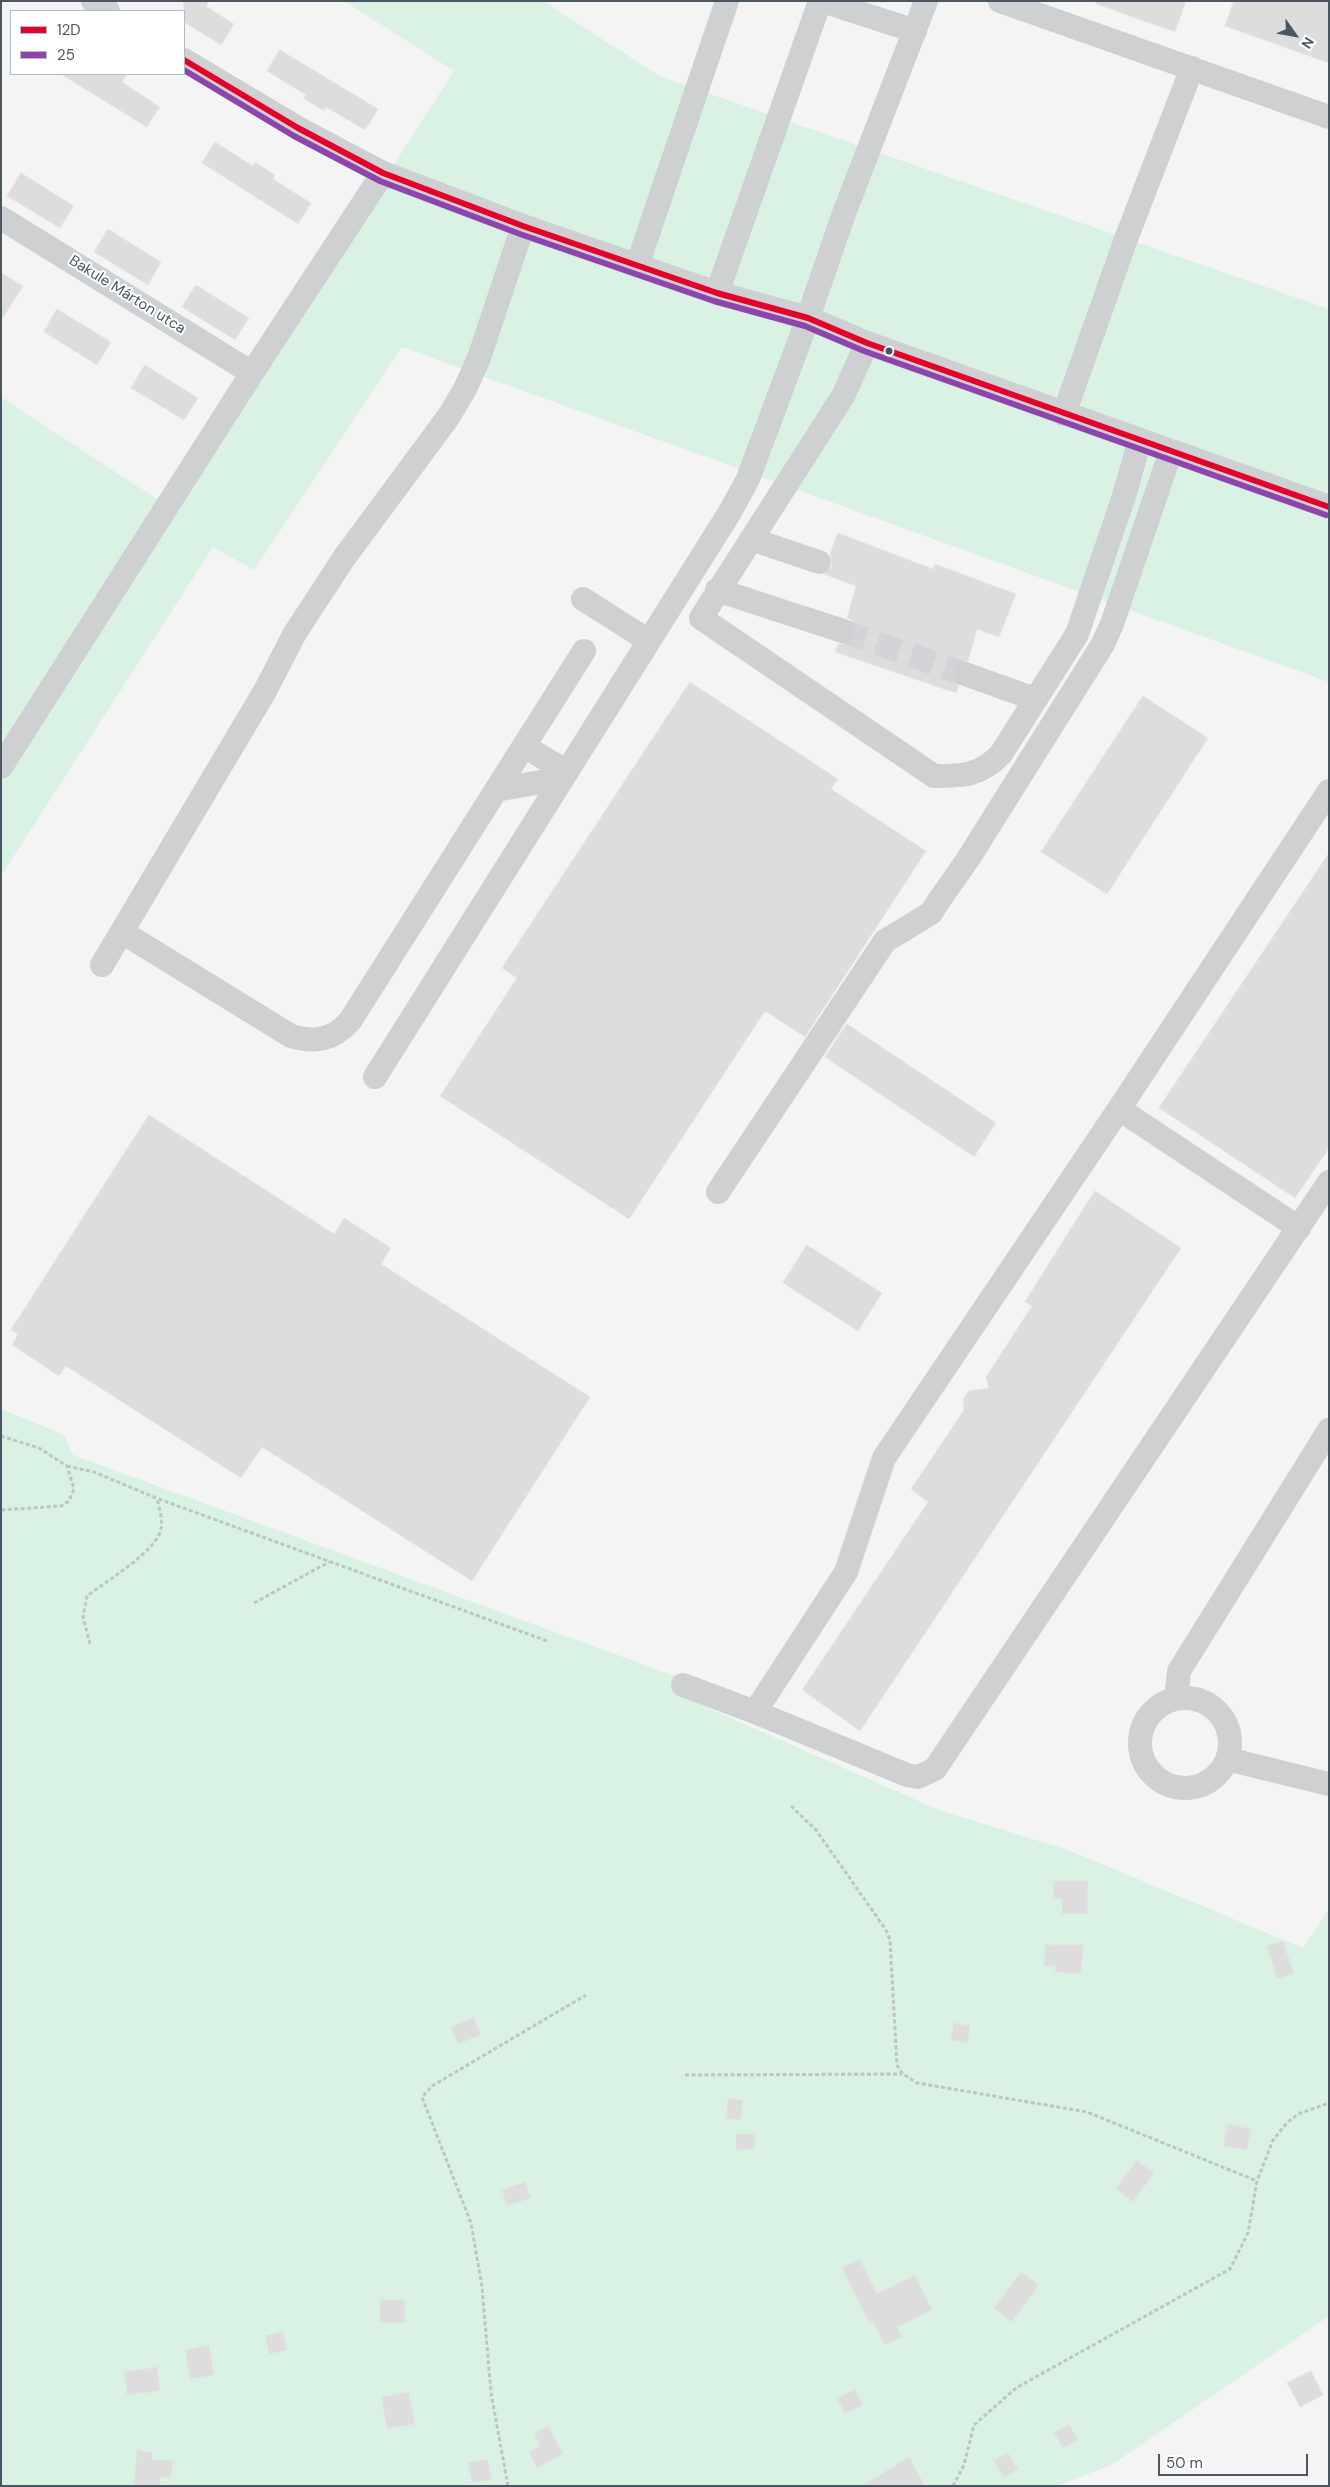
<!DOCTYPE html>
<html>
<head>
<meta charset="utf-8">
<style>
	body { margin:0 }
	#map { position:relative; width:1330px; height:2487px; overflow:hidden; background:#f4f4f4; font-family:"DM Sans",sans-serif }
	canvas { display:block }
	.frame { position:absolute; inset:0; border:2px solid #4a5661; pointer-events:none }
	.legend { position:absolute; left:10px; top:10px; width:175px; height:65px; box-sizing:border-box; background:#fff; border:1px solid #b7bbc0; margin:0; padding:6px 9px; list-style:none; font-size:15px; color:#4a5661 }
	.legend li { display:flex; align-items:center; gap:10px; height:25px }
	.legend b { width:25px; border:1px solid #b7bbc0 }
	.north { position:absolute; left:1270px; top:10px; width:50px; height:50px; -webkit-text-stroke:4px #fff; paint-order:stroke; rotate:122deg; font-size:14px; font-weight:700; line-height:20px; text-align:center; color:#4a5661 }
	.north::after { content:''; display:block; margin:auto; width:18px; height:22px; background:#4a5661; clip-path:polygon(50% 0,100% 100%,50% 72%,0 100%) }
	.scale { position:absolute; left:1158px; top:2454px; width:150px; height:22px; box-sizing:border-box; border:2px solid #4a5661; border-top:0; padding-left:6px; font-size:15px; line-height:18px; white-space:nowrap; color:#4a5661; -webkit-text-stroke:4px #fff; paint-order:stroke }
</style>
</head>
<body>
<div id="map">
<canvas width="1330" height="2487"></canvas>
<div class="frame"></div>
<ul class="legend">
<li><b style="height:6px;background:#e4002b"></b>12D</li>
<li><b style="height:6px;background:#8e44ad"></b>25</li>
</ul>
<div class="north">N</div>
<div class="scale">50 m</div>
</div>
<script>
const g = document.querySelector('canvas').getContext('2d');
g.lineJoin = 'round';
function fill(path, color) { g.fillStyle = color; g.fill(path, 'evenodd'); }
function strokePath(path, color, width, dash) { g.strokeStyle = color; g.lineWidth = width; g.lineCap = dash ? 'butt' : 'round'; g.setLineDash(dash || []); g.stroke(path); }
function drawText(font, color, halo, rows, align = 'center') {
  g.font = font + ' "DM Sans",sans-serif'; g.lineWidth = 4; g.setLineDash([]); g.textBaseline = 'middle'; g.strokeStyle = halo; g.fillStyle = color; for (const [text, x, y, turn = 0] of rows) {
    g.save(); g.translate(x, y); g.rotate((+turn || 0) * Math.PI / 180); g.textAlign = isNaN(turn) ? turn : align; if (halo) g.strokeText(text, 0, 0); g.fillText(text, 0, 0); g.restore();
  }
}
fill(new Path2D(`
	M344,1H543L661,77L1329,309V682L402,347L254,570L213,547L1,876V397L172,509L454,71Z
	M1,1409L64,1435L73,1455L680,1678L674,1693L939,1810L1068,1850L1303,1948L1329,1909V2316L1113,2464L1057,2486H1Z`), '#d9f2e3');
const building = new Path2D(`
	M184,1H209L206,6L234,24L221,45L184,22Z
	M1096,1H1186L1175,32L1096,4Z
	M1234,1H1329V63L1225,26Z
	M280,50L378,109L365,130L326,107L324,111L303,98L306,95L267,71Z
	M61,74H127L122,82L160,107L147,127Z
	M215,142L253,166L255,162L275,175L273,179L311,203L298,224L202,163Z
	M21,173L74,206L60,228L7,196Z
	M108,229L161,262L148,285L94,252Z
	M1,273L23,286L1,321Z
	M196,285L249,318L235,340L182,307Z
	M57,309L111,342L97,365L44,332Z
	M145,365L198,398L184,420L131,388Z
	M838,533L933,569L935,564L1016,594L999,637L977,629L968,661L957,663L952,669V677L959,686L956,693L835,652L838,644H845L853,641L856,629L853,621L847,618L856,586L824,574L832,566L830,553Z
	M690,682L838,779L831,789L926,851L805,1037L765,1011L629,1219L440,1096L517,978L502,968Z
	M1143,696L1208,738L1107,894L1041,852Z
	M1329,853V1148L1295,1198L1159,1108Z
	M847,1024L996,1123L974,1157L825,1057Z
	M149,1115L334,1234L344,1218L391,1248L381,1264L590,1397L472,1581L262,1447L241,1478L66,1366L59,1376L12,1345L18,1334L11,1330Z
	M1095,1191L1181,1248L860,1731L802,1690L928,1502L911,1489L964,1410L963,1400L968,1391L989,1388L986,1377L1032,1306L1025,1302Z
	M807,1245L882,1293L858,1331L783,1283Z
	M1054,1881H1088V1914H1062V1899H1053Z
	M1283,1941L1294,1973L1277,1979L1267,1946Z
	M1045,1944L1083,1945L1081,1974L1055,1972V1966H1044Z
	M474,2017L481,2035L458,2044L451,2027Z
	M954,2023L970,2025L968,2043L951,2040Z
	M728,2098L743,2100L741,2120L726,2119Z
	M1228,2124L1251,2129L1247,2150L1223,2146Z
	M736,2134H755V2149L736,2150Z
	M1137,2160L1154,2173L1133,2202L1116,2189Z
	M526,2182L531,2198L507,2206L502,2190Z
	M860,2259L877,2294L915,2275L932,2310L897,2327L902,2337L885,2345L873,2322L870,2324L842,2268Z
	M1021,2272L1039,2285L1012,2322L994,2308Z
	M380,2300H405V2323H380Z
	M283,2332L287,2350L269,2354L265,2336Z
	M209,2345L214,2375L190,2379L185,2350Z
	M157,2367L160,2391L127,2395L124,2372Z
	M1311,2371L1323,2395L1300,2407L1287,2383Z
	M855,2389L863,2405L845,2414L837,2399Z
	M409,2392L415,2424L387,2429L381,2397Z
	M1069,2424L1078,2440L1063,2448L1054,2433Z
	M548,2426L563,2454L537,2468L529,2452L540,2446L534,2434Z
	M137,2450L153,2452L152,2459L173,2461L171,2478L161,2477L160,2486H134Z
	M1008,2453L1018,2469L1004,2478L994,2461Z
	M909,2457L925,2486H862L891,2468Z
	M488,2459L492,2479L472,2483L468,2463Z`);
fill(building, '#ddddde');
strokePath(building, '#e5e6e7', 1);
strokePath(new Path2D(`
	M843,631L965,674`), '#d2d4d7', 24, [24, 12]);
strokePath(new Path2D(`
	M1,1436L39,1448L67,1466L74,1489L69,1501L61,1506L1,1510
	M67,1466L94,1472L156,1498L547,1641
	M254,1603L329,1562
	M90,1644L83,1617L87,1596C105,1582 157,1551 161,1529C163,1519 159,1508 157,1498
	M791,1806L816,1830L886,1930L890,1940L897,2065L903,2074L917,2083L1087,2112L1257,2181
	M685,2075L902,2074
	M508,2486L491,2393L482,2287L471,2223L422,2097L432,2086L586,1995
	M953,2486L964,2465L974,2425L1016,2388L1230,2269L1248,2233L1257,2181L1273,2140L1287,2123L1298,2114L1329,2103`), '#bcc7c4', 3, [4, 2.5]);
strokePath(new Path2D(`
	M93,1L108,11
	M823,1L915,31
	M1000,1L1329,117
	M184,60L298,128L383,173L523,226L717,293L808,318L867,343L1329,507
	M1,218L252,373
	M637,266L727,1
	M717,293L820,1
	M867,343L843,396L701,618L934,776C963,776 980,776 1001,754L1077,634L1123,499L1140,440
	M1064,414L1126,239L1192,68
	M751,539L819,562
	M717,590L843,631
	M583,599L649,641
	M965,674L1035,699
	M524,746L567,772
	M1,767L252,373L383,173
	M496,790L563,778
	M122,932L291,1036C315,1043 333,1040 350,1021L584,651
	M102,965L265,691L295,633L344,558L449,416L465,389L479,358L523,226
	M375,1077L730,512L748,479L808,318L843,216L926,1
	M1119,1109L1299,1228
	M718,1192L885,941L931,913L938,902L968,859L1103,644L1112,624L1171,451
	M683,1685L755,1712L907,1775L918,1777L935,1769L1329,1182
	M1140 1743a45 45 0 1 1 90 0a45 45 0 1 1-90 0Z
	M1176,1699L1179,1671L1329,1430
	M755,1712L846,1572L884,1458L1119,1109L1329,791
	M1227,1759L1329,1784`), '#ced0d2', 24);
strokePath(new Path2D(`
	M184,60L298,128L383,173L523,226L717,293L808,318L867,343L1329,507`), '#e4002b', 6);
strokePath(new Path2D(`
	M184,70L294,136L380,181L520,234L714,301L805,326L864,351L1326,515`), '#8e44ad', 6);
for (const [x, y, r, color] of [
	[889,351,4.5,"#4a5661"]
]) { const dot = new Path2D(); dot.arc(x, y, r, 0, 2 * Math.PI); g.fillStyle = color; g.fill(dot); strokePath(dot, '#fff', 2); }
drawText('15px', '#4a5661', '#fff', [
	["Bakule Márton utca",127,295,32]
]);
</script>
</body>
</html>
